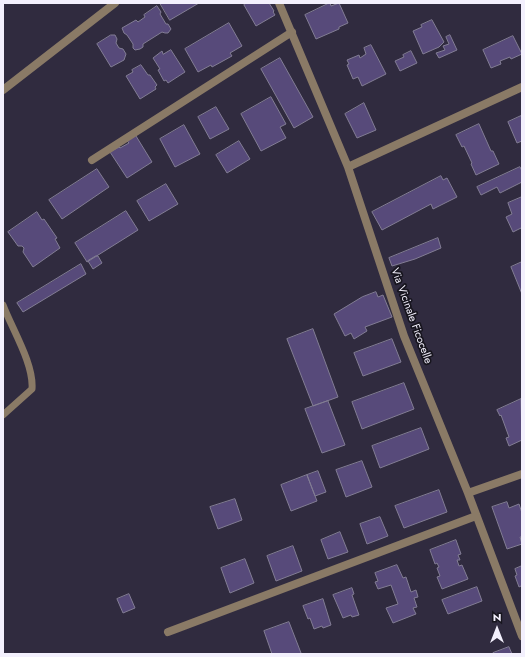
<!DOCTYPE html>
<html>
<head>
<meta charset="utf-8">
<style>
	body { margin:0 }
	#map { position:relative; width:525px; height:657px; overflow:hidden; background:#302b3f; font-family:Jost,sans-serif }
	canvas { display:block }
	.frame { position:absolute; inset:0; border:4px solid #f3f0fd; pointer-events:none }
	.north { position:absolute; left:477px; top:609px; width:40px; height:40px; -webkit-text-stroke:3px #17151e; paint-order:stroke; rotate:0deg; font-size:11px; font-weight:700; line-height:16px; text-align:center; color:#f3f0fd }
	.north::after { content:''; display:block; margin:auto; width:14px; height:18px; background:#f3f0fd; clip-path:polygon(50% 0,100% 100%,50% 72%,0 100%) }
</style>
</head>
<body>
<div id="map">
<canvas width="525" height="657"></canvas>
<div class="frame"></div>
<div class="north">N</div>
</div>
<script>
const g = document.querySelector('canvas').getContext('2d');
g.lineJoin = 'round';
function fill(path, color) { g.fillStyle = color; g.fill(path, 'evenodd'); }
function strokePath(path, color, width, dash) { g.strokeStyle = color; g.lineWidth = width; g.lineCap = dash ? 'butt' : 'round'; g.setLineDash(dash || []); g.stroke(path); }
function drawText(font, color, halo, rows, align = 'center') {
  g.font = font + ' Jost,sans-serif'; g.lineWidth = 3.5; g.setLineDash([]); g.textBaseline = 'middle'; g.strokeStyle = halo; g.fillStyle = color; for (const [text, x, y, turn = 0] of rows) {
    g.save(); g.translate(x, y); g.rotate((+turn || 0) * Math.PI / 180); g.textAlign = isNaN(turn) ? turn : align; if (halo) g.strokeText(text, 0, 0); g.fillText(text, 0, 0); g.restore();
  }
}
const building = new Path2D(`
	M160,3H199L170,20Z
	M247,3H269L274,11L273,12L275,15L256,26L244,5Z
	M330,3L331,6L339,3L348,23L339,27V29L316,39L305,15Z
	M157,6L161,12L160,14L166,24H168L171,29L168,33H165L162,32L143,44V47L140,49L135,50L133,48V44L127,35L124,33L122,28L136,20L138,22L145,17L144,15Z
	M432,20L444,42L439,47L423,54L413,31L422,27L421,25Z
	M229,23L242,46L230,53L232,56L212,67L211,65L198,72L185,49Z
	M111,35H115L117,39L116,43L119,48L123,49L126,54L124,60L111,67L97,44Z
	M450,35L457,50L439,58L436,53L445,50L443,46L449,44L446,37Z
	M513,36L522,54L511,59L510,57L500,61L501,64L491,68L483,50Z
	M371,45L386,74L362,86L358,77L353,79L347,65L349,64L347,60L359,55L360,58L366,54L364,48Z
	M171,50L185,72L168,83L166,80L164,81L158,70L160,69L153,58L162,51L163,54Z
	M411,51L417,63L400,71L395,61L404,57L403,55Z
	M280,58L313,117L294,128L261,69Z
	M141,65L148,75H150L157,85L155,87L156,89L140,99L126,76L133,72L132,70Z
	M271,97L286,124L280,127L286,138L261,151L241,114Z
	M364,103L376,130L357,138L345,114Z
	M216,107L229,129L210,139L198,117Z
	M521,116L522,119V141L517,143L508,122Z
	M479,124L491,151H493L499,164L476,175L471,164L472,163L464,146L462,147L456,135Z
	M184,125L200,154L175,167L160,139Z
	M136,136L152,162L127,178L110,152L119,147L120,148L129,143L127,141Z
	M239,141L250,159L227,173L216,155Z
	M520,167L522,171V182L500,193L497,187L481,195L477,187Z
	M97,169L109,187L62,219L49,200Z
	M441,176L443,180L447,178L457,197L433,209L431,204L382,230L372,212Z
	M166,184L178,204L149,221L137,201Z
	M522,197V231L521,228L513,232L506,217L512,214L508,203Z
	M126,211L138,230L87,262L75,243Z
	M37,212L42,220L44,219L57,238L55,239L60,248L33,267L23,252L24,248L22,246H18L8,232Z
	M438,238L441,248L415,259L392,266L389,258Z
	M96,256H98L102,263L93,269L88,261Z
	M522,262V294L511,267Z
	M81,264L86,274L23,312L17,303Z
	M376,292L378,297L383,295L392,317L365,327L367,331L354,339L351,333L345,336L334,314L362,297Z
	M313,329L338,397L313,406L287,339Z
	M392,339L401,362L363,376L354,353Z
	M404,383L414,409L362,429L352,402Z
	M521,399L522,440L509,446L506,438L509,437L501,415L500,416L497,410Z
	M328,401L345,445L322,453L305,409Z
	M421,428L429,449L380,468L372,446Z
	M362,461L372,487L346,497L336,470Z
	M318,471L326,492L315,496L307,475Z
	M307,475L317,501L291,511L281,485Z
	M439,490L447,512L404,528L395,506Z
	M235,499L242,520L218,529L210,507Z
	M507,502L509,508L519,504L522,513V537H520L522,544L507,549L492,507Z
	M380,517L388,536L367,544L360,524Z
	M340,532L348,552L328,559L321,540Z
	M456,540L461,554L458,555L460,560H457L459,566L462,565L468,579L442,589L437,577L440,576L437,568L439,567L437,563L435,564L430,550Z
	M293,546L302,571L276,581L267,556Z
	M245,559L254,583L230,593L221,568Z
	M397,565L403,578L406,577L411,592L416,590L418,597L414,598L417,607L413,608L416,614L393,623L386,608L398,604L391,585L378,589L375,582L378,581L375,573Z
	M522,566V587L521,586L519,587L515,576L517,575L515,569Z
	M477,587L482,601L448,614L442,600Z
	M352,588L354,594L352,595L359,615L352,617L351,615L343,618L333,595Z
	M129,594L135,608L123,613L117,599Z
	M323,599L331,625L323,628L322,626L314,629L310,618L308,619L303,606Z
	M289,622L301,653L298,654H272L264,631Z
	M509,647L512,654H493V653Z`);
fill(building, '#574a7a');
strokePath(building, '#827d94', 1);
strokePath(new Path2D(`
	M3,305C12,329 34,364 32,389L3,415`), '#8a7a66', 7);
strokePath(new Path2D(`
	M279,3L348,167L404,336L468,493L522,636
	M3,90L115,3
	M92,160L292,32
	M348,167L522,87
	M468,493L522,474
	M168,632L476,516`), '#8a7a66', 8);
drawText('11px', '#f3f0fd', '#17151e', [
	["Via Vicinale Ficocelle",411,316,70]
]);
</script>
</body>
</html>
